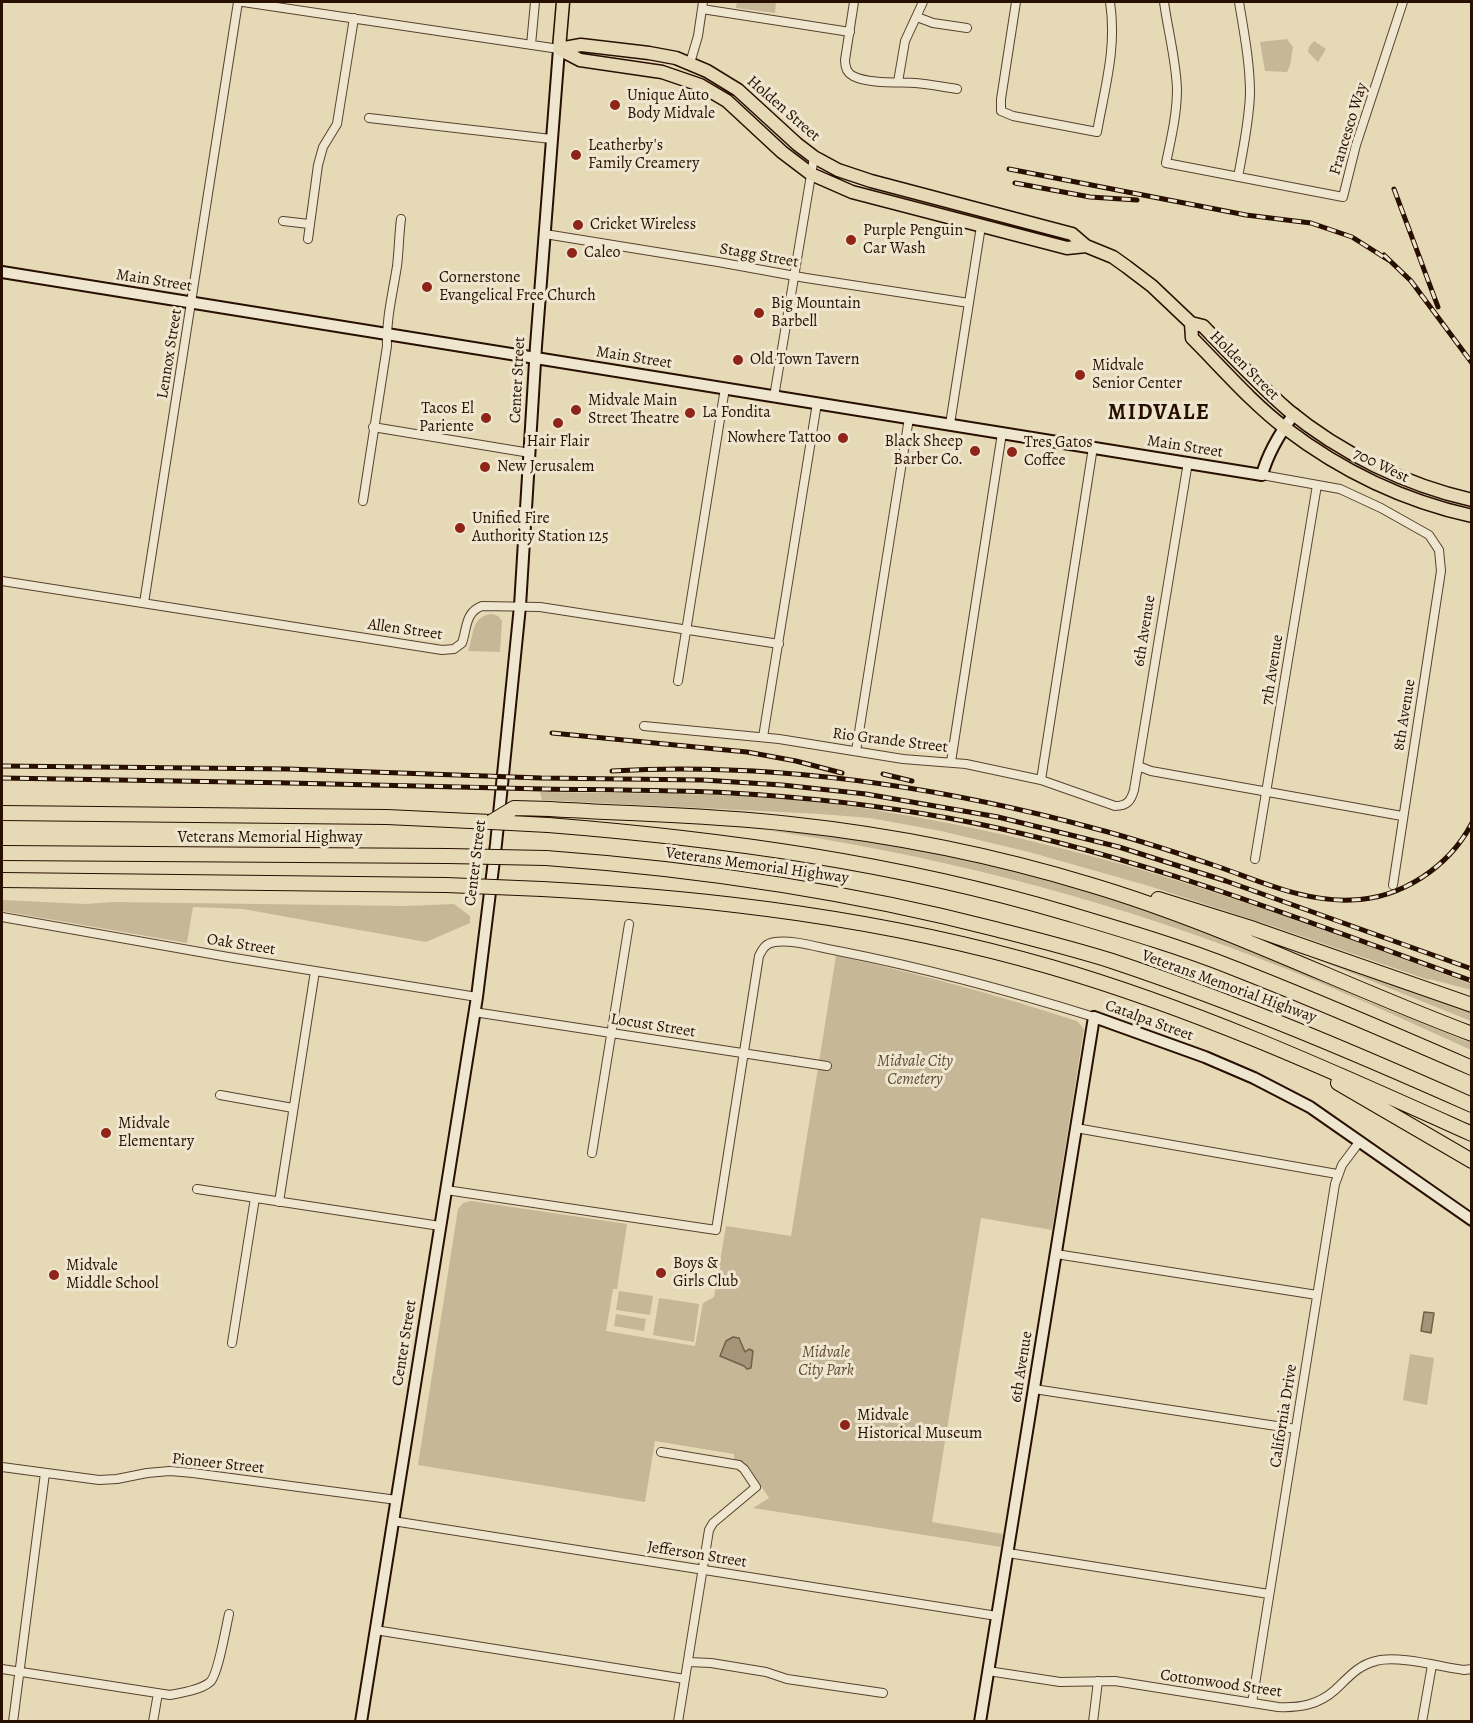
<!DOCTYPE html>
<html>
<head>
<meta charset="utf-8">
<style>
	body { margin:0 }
	#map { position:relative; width:1473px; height:1723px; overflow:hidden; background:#e6d9b6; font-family:Alegreya,serif }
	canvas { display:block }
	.frame { position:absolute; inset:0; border:3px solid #280f00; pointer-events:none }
</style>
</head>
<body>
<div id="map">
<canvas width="1473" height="1723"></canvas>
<div class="frame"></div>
</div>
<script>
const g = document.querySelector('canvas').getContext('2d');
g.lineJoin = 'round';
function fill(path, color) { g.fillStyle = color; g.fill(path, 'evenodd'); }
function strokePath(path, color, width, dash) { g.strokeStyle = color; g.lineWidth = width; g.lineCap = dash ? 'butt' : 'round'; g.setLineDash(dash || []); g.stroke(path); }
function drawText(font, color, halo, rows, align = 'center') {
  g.font = font + ' Alegreya,serif'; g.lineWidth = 6; g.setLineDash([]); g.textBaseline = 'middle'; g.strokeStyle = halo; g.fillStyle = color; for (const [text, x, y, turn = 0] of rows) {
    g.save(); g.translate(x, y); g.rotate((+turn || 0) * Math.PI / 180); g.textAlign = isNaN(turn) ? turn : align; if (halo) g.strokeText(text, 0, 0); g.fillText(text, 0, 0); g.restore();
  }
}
fill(new Path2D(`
	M737,2H776L775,13L736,8Z
	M1287,39L1293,47L1290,65L1287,72L1265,71L1260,42Z
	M1314,41L1326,49L1318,62L1308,52L1309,47Z
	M492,614L498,616L502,621L500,652L468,651C474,635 471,616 492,614Z
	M540,792C638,794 737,792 834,804C937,818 1039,841 1139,869C1251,902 1362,944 1471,984V990L1430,979L1429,980L1272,926L1149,886L1029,852L941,831L870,818L820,814L542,800Z
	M746,825L818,832L917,848L1028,873L1152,910L1259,952L1364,1000L1471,1043V1050C1403,1019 1334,987 1263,960C1097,895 923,852 746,827Z
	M2,900L86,904L113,902L405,906L454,904L470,916V923L426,942L243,909L193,907L187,943L2,911Z
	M1287,947L1471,1010V1021Z
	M836,956C918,973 997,995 1077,1021L1084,1029L1052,1230L981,1218L932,1522L1003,1534L1001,1547L753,1508L769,1498L748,1466L744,1462L734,1459V1454L655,1441L645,1502L418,1465L458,1209L463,1203L471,1201L627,1224L617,1289H613L606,1331L695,1346L703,1303L714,1297L726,1226L791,1236Z
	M1342,1067L1471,1125V1126L1342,1068Z
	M619,1291L653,1296L650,1315L616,1310Z
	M659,1298L699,1304L694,1342L653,1335Z
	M616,1314L646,1319L644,1331L614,1326Z
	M1410,1354L1434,1358L1427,1405L1403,1400Z`), '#c6b797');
const water = new Path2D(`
	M1424,1312L1434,1313L1431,1333L1421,1331Z
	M733,1337L739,1338L745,1352L749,1349L753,1351L751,1368L747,1369L744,1366L720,1356L726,1341Z`);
fill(water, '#a59478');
strokePath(water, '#735f48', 1.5);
const street = new Path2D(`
	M243,2L559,49
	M854,2L845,60C845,67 847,73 853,76C869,84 898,82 915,83C929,84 943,87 957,89
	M1016,2L1001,99V111L1013,116L1097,132C1105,87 1117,47 1110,2
	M1164,2C1168,31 1176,60 1177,89C1177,114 1171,139 1166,163L1343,197L1356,145L1403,2
	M702,9L850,32
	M917,17L933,23L967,28
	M531,45L535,2
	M690,63L698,36L703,2
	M898,82L905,41L923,2
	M369,118L551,139
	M1238,177C1243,150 1249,122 1250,94C1250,63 1244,32 1239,2
	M283,221L309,224
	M545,234L718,262L806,278L969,303
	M308,239L318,165L323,147L337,124L354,18
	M774,397L814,157
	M950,424L981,226
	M373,427L530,453
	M1262,475L1340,489L1381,508L1429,535L1439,550L1441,571L1393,885
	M363,501L387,346C386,319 393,292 397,266C399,250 399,234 401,219
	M2,581L442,650L454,649L462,643C467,629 465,612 482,606L540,607L779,644
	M144,603L238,2
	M678,681L725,388
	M644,726L779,739L903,759L966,764L1041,780L1115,806C1127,806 1131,801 1134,790L1188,462
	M763,737L817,403
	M856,751L909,418
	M951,762L1002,433
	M1138,766L1151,771L1402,816
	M1041,780L1093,447
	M1255,859L1317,485
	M2,917L228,957L477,997
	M474,1012L827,1066
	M220,1095L293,1108
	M1076,1128L1337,1174
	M592,1153L629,924
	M197,1189L440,1226
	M446,1190L716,1230L759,956C763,948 766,943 775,942C792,939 820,948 838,951C925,968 1010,991 1094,1017
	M279,1202L315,971
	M1056,1254L1317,1295
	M232,1343L255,1198
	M1034,1389L1296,1429
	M661,1452L739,1465L744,1469L756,1487L713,1523L709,1530L678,1722
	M2,1467L99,1480L117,1479L147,1473L170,1471L193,1473L397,1500
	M393,1521L997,1616
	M1008,1553L1269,1594
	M375,1630L685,1679
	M688,1662L711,1663L766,1672L787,1679L883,1693
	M2,1669L170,1695C181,1693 201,1690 210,1682C218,1675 226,1627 229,1614
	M988,1671L1060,1682L1115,1681L1278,1707C1300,1708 1318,1705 1335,1690C1348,1678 1358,1665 1376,1661C1398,1655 1441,1667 1464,1670L1472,1669
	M1252,1703L1335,1184L1342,1165L1360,1141
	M13,1722L45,1473
	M153,1722L158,1693
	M1093,1722L1098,1681
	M1422,1722L1432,1665`);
const secondary = new Path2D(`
	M2,272L1262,475C1268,452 1280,433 1294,414
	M361,1722L477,997L496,844L520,606L536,346L559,49
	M980,1722L1094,1017L1205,1057L1254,1078L1310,1107L1472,1220`);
const primary = new Path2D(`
	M559,49L581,45L649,53L676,58L707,71L738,90L797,144L814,157L838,170L871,181L1072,234L1086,246L1113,257L1127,267L1152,286L1191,323L1203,326C1231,355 1258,384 1288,410C1340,453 1406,485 1472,500
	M559,49L580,60L662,72L700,85L727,101L782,152L811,174L852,192L1067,248L1086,246
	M559,49L563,2
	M1191,323L1192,338C1222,368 1251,402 1285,428C1340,470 1404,501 1472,516`);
const highway = new Path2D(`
	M550,809C630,814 711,815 790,824C892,835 993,855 1091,885C1222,924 1344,986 1472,1034
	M2,813L387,817L491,822
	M548,825C724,839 897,863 1066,913C1123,930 1181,947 1236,969C1315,1000 1394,1034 1472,1068
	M2,853L448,856
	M546,858C697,869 848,891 995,929C1034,939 1074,949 1112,961C1235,1002 1353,1052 1472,1105
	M2,880L446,885
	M542,889C714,898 885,919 1051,967C1196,1009 1334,1072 1472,1134
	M1158,899L1254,929L1472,1005
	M1338,1083L1472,1161`);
strokePath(street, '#58422e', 10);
strokePath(secondary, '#280f00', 14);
strokePath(primary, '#280f00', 15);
strokePath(highway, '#280f00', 16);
strokePath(street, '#efe6d0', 8);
strokePath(secondary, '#efe6d0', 10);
strokePath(primary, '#e6d9b6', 12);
strokePath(highway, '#e6d9b6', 14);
const rail = new Path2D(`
	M1009,169L1246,215L1311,223L1352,237L1390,261
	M1015,183L1090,197L1137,200
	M1394,189L1438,307
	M1384,255L1411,281L1472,363
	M552,733L747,752L796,761L842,773
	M2,766L288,769L541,778L703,780L782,785L866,794L998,817L1119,847L1226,881L1472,969
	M612,771C774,762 937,786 1093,828C1136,839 1178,853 1219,867C1262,882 1305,902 1351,900C1401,899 1449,867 1472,823
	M883,774L912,781
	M2,778C182,781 363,784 543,789C606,790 668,790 731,793C804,797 876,805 948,818C1128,851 1299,919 1472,981`);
strokePath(rail, '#280f00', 5);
strokePath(rail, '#efe6d0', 3, [9]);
const highwayBridge = new Path2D(`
	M491,822L514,808L550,809
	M491,822L548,825
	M448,856L546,858
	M446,885L542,889`);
strokePath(highwayBridge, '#280f00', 16, []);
strokePath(highwayBridge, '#e6d9b6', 14);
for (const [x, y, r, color] of [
	[615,105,6,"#8f2418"],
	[576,155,6,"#8f2418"],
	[578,225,6,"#8f2418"],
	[851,240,6,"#8f2418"],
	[572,253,6,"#8f2418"],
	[427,287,6,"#8f2418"],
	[759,313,6,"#8f2418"],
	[738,360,6,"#8f2418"],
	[1080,375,6,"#8f2418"],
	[576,410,6,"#8f2418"],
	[690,413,6,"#8f2418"],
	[486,418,6,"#8f2418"],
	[558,423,6,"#8f2418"],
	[843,438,6,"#8f2418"],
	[975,451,6,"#8f2418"],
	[1012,452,6,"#8f2418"],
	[485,467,6,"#8f2418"],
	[460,528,6,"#8f2418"],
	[106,1133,6,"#8f2418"],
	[661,1273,6,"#8f2418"],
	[54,1275,6,"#8f2418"],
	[845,1425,6,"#8f2418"]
]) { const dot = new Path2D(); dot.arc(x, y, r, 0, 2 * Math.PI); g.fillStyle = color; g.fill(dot); strokePath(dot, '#efe6d0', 2); }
drawText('16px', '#280f00', '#efe6d0', [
	["Unique Auto",627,96],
	["Body Midvale",627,114],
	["Leatherby's",588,146],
	["Family Creamery",588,164],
	["Cricket Wireless",590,225],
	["Purple Penguin",863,231],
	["Car Wash",863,249],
	["Caleo",584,253],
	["Cornerstone",439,278],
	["Evangelical Free Church",439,296],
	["Big Mountain",771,304],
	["Barbell",771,322],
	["Old Town Tavern",750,360],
	["Midvale",1092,366],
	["Senior Center",1092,384],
	["Midvale Main",588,401],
	["Street Theatre",588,419],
	["Tacos El",474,409,"right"],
	["Pariente",474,427,"right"],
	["La Fondita",702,413],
	["Nowhere Tattoo",831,438,"right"],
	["Hair Flair",558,442,"center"],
	["Black Sheep",963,442,"right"],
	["Barber Co.",963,460,"right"],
	["Tres Gatos",1024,443],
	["Coffee",1024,461],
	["New Jerusalem",497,467],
	["Unified Fire",472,519],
	["Authority Station 125",472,537],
	["Midvale",118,1124],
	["Elementary",118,1142],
	["Boys &",673,1264],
	["Girls Club",673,1282],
	["Midvale",66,1266],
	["Middle School",66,1284],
	["Midvale",857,1416],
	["Historical Museum",857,1434]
], 'left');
drawText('16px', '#280f00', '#efe6d0', [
	["Holden Street",783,109,41],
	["Francesco Way",1349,129,-73],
	["Stagg Street",759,256,10],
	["Main Street",154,281,9],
	["Lennox Street",170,354,-81],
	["Main Street",634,358,9],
	["Holden Street",1244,366,45],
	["Center Street",518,380,-87],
	["Main Street",1185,447,9],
	["700 West",1381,466,26],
	["Allen Street",405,630,8],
	["6th Avenue",1145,631,-81],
	["7th Avenue",1273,670,-81],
	["8th Avenue",1405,715,-81],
	["Rio Grande Street",890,741,7],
	["Veterans Memorial Highway",270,838],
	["Center Street",476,863,-83],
	["Veterans Memorial Highway",757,866,8],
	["Oak Street",241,945,9],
	["Veterans Memorial Highway",1229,987,20],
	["Catalpa Street",1149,1021,20],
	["Locust Street",653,1026,9],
	["Center Street",405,1343,-81],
	["6th Avenue",1022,1367,-81],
	["California Drive",1284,1416,-81],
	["Pioneer Street",218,1464,6],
	["Jefferson Street",697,1555,9],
	["Cottonwood Street",1221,1684,8]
]);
drawText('italic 16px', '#5f4a35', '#efe6d0', [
	["Midvale City",915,1062],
	["Cemetery",915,1080],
	["Midvale",826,1353],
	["City Park",826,1371]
]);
g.letterSpacing = '1.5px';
drawText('bold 22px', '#280f00', '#efe6d0', [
	["MIDVALE",1159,414]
]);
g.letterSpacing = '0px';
</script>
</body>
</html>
